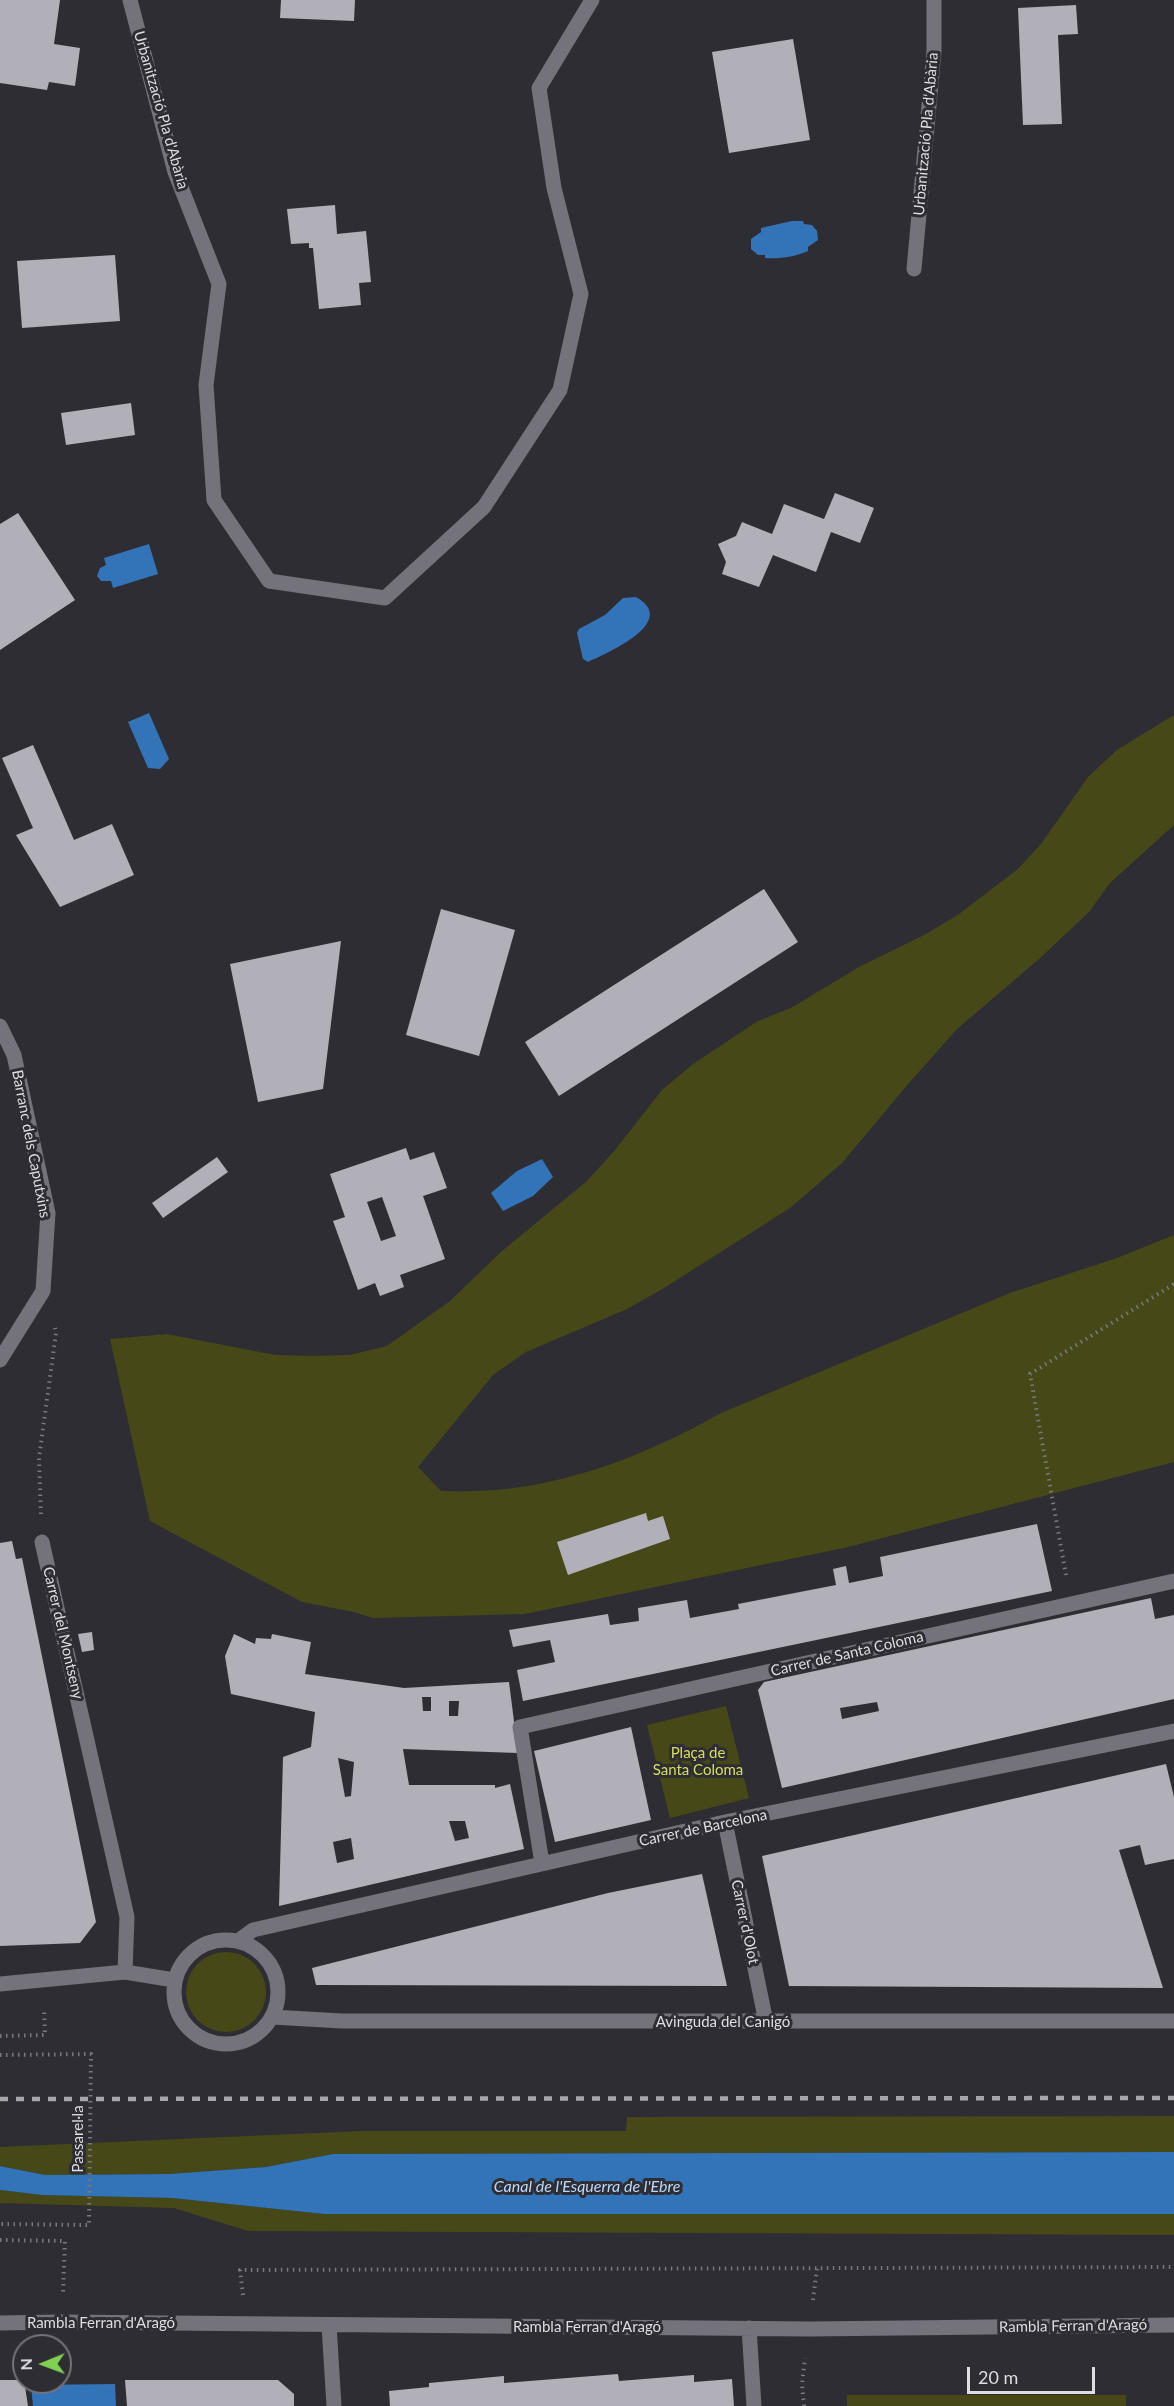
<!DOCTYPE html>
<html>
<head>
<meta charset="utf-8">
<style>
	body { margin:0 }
	#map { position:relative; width:1174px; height:2406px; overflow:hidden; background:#2f2d34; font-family:Lato,sans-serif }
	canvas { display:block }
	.north { position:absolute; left:12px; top:2334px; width:60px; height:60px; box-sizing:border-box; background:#2f2d34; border:2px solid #757379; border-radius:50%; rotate:269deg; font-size:16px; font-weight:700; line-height:24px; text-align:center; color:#dedde1 }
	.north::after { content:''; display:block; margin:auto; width:21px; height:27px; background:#80d051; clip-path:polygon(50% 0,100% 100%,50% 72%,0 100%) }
	.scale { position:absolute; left:967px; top:2367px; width:128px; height:27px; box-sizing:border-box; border:3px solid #dedde1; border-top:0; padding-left:8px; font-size:18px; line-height:21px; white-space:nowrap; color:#dedde1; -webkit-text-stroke:4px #2f2d34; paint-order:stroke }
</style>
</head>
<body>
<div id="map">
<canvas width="1174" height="2406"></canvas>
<div class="north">N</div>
<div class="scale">20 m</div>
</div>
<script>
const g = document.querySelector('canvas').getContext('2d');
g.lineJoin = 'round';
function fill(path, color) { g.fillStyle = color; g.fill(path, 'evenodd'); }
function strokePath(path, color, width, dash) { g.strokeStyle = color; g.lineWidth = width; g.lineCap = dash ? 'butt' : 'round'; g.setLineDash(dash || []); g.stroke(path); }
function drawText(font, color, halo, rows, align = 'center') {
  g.font = font + ' Lato,sans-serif'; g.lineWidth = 6; g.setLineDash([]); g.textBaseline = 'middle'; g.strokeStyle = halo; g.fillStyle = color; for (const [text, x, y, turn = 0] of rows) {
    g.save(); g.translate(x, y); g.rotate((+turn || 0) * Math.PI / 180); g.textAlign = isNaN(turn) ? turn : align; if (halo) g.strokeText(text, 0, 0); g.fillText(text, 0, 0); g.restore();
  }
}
fill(new Path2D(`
	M1174,715V825L1110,883L1089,912L1039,959L957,1029L909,1083L842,1163L790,1208L664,1288L627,1309L526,1352L493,1375L418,1467L441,1491C542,1496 634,1462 721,1413L1010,1293L1117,1258L1174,1235V1462L848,1547L525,1614L373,1618L354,1612L302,1602L150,1521L110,1339L167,1334L275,1355L312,1356L350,1355L387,1346L450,1301L502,1251L587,1181L615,1150L662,1090L693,1064L758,1021L791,1008L859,967L926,934L959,914L1018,869L1041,844L1088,777L1117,750Z
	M726,1706L749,1798L670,1818L647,1725Z
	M186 1992a40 40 0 1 1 80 0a40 40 0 1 1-80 0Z
	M1174,2116V2152L333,2154L266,2167L169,2174L45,2175L0,2166V2147L362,2131H626L627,2117Z
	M0,2190L42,2195L172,2198L324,2214H1174V2235L248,2231L174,2208L0,2203Z
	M847,2395H1126V2406H847Z`), '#464917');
fill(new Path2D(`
	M792,221H803L804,224L812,225L817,231L818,240L808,247V251C794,257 780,259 765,258V255H758L751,249V239L761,232V228Z
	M149,544L158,574L113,588L111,581H101L97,576L100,568L106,565L104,558Z
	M636,597C680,622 607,653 588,662L583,659L577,633L579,629L605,615L623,598Z
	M149,713L169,759L160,769L148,768L128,722Z
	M542,1159L553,1177L533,1196L503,1211L491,1193L517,1171Z
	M1174,2152V2214H324L172,2198L42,2195L0,2190V2166L45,2175L169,2174L266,2167L333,2154Z
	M115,2384L116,2406H33L31,2385Z`), '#3374b8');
fill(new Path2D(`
	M0,0H60L54,44L80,48L75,86L49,82L47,90L0,83Z
	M281,0H355L354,21L280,18Z
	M1076,5L1078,34L1058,35L1062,124L1023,125L1018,8Z
	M793,39L810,140L729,153L712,52Z
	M335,205L337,234L366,231L371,282L359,283L361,305L319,309L313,248H309V243L291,244L287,209Z
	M115,255L120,321L22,328L17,261Z
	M131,403L135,435L66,445L61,413Z
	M835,493L874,508L860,543L831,532L816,572L773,555L759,587L722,574L726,562L718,544L736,536L742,522L772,534L784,504L824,519Z
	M18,513L75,600L0,650V524Z
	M33,745L74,840L112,824L134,875L60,907L16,835L33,828L2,758Z
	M764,889L798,942L559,1096L525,1042Z
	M441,909L515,930L479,1056L406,1035Z
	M341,941L323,1089L258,1102L230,964Z
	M406,1148L410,1160L434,1152L447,1188L423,1196L445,1259L400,1275L404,1287L380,1296L375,1283L358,1290L333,1221L345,1217L330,1174ZM382,1197L396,1236L381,1241L367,1202Z
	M217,1157L228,1172L163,1218L152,1203Z
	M646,1513L648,1521L663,1516L670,1539L568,1575L557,1542Z
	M1037,1524L1052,1591L523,1701L517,1670L555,1662L550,1640L513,1647L509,1630L608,1614L610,1625L639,1621L638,1608L687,1600L690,1618L739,1609L738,1604L836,1585L833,1569L846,1566L849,1583L883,1576L880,1557Z
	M12,1541L16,1559L22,1558L96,1922L80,1943L0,1946V1543Z
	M1151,1598L1155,1619L1174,1615V1699L782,1788L758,1690L764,1682ZM877,1702L879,1711L842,1719L840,1708Z
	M92,1632L94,1650L82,1652L78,1634Z
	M234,1634L255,1644L256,1638L271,1639L272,1634L311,1642L305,1674L404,1688L509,1682L518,1753L403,1749L409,1785H495V1788L510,1784L524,1849L279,1906L283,1757L311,1747L315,1712L231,1694L225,1656ZM422,1697H431V1711H423ZM449,1701H459L458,1716H449ZM338,1758L354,1762L351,1796L345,1797ZM449,1821H465L469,1838L455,1841ZM351,1838L354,1859L337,1863L333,1842Z
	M631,1727L651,1820L555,1842L534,1751Z
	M1166,1764L1174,1797V1859L1145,1865L1140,1845L1119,1850L1163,1988L789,1986L762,1856Z
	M702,1874L727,1986L316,1985L312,1968L608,1893Z
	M618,2374L619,2381L694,2375V2382L732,2379L734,2406H390L389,2391L429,2387V2383L504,2376V2383Z
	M0,2380H24L28,2406H0Z
	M125,2380H278L294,2394V2406H127Z`), '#b1afb8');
strokePath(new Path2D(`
	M41,1514L39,1458L56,1333L55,1328
	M1066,1575L1030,1374L1174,1284
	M0,2036L45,2035L44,2008
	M0,2055L91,2054L89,2225L0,2224
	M0,2240L65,2241L63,2292
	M243,2295L240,2270L1174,2267
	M813,2300L817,2268
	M804,2406L802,2384L805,2358`), '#7a787e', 4, [1.5, 4.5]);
strokePath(new Path2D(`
	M42,1542L127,1917L125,1972`), '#74727b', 15);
strokePath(new Path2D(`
	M130,0L175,172L219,284L206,385L214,500L269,581L385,598L484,507L560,390L581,294L554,188L539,88L592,0
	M914,269L934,51V0
	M0,1026L14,1055L48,1213L43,1291L0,1360
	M725,1822L766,2022
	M542,1863L520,1727L1174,1581
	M174 1992a52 52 0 1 1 104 0a52 52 0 1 1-104 0Z
	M238,1941L253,1930L725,1822L1174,1731
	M0,1984L125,1972L174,1980
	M272,2017L342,2021H1174
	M0,2323L61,2322L809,2329L1174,2325
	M329,2325L334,2406
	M749,2328L754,2406`), '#74727b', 15);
strokePath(new Path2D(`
	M0,2099L1174,2098`), '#a7a6ab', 4.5, [8, 8]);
drawText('15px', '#dedde1', '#2f2d34', [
	["Urbanització Pla d'Abària",161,110,74],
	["Urbanització Pla d'Abària",926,134,-85],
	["Barranc dels Caputxins",31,1144,79],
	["Carrer del Montseny",63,1633,77],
	["Carrer de Santa Coloma",847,1654,-13],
	["Carrer de Barcelona",703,1828,-12],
	["Carrer d'Olot",745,1922,78],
	["Avinguda del Canigó",723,2022],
	["Passarel·la",78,2139,-90],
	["Rambla Ferran d'Aragó",101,2323],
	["Rambla Ferran d'Aragó",1073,2326,-1],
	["Rambla Ferran d'Aragó",587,2327]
]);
drawText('15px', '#d7de58', '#2f2d34', [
	["Plaça de",698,1753],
	["Santa Coloma",698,1770]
]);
drawText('italic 16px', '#b8d8fd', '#2f2d34', [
	["Canal de l'Esquerra de l'Ebre",587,2187]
]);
</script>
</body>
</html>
